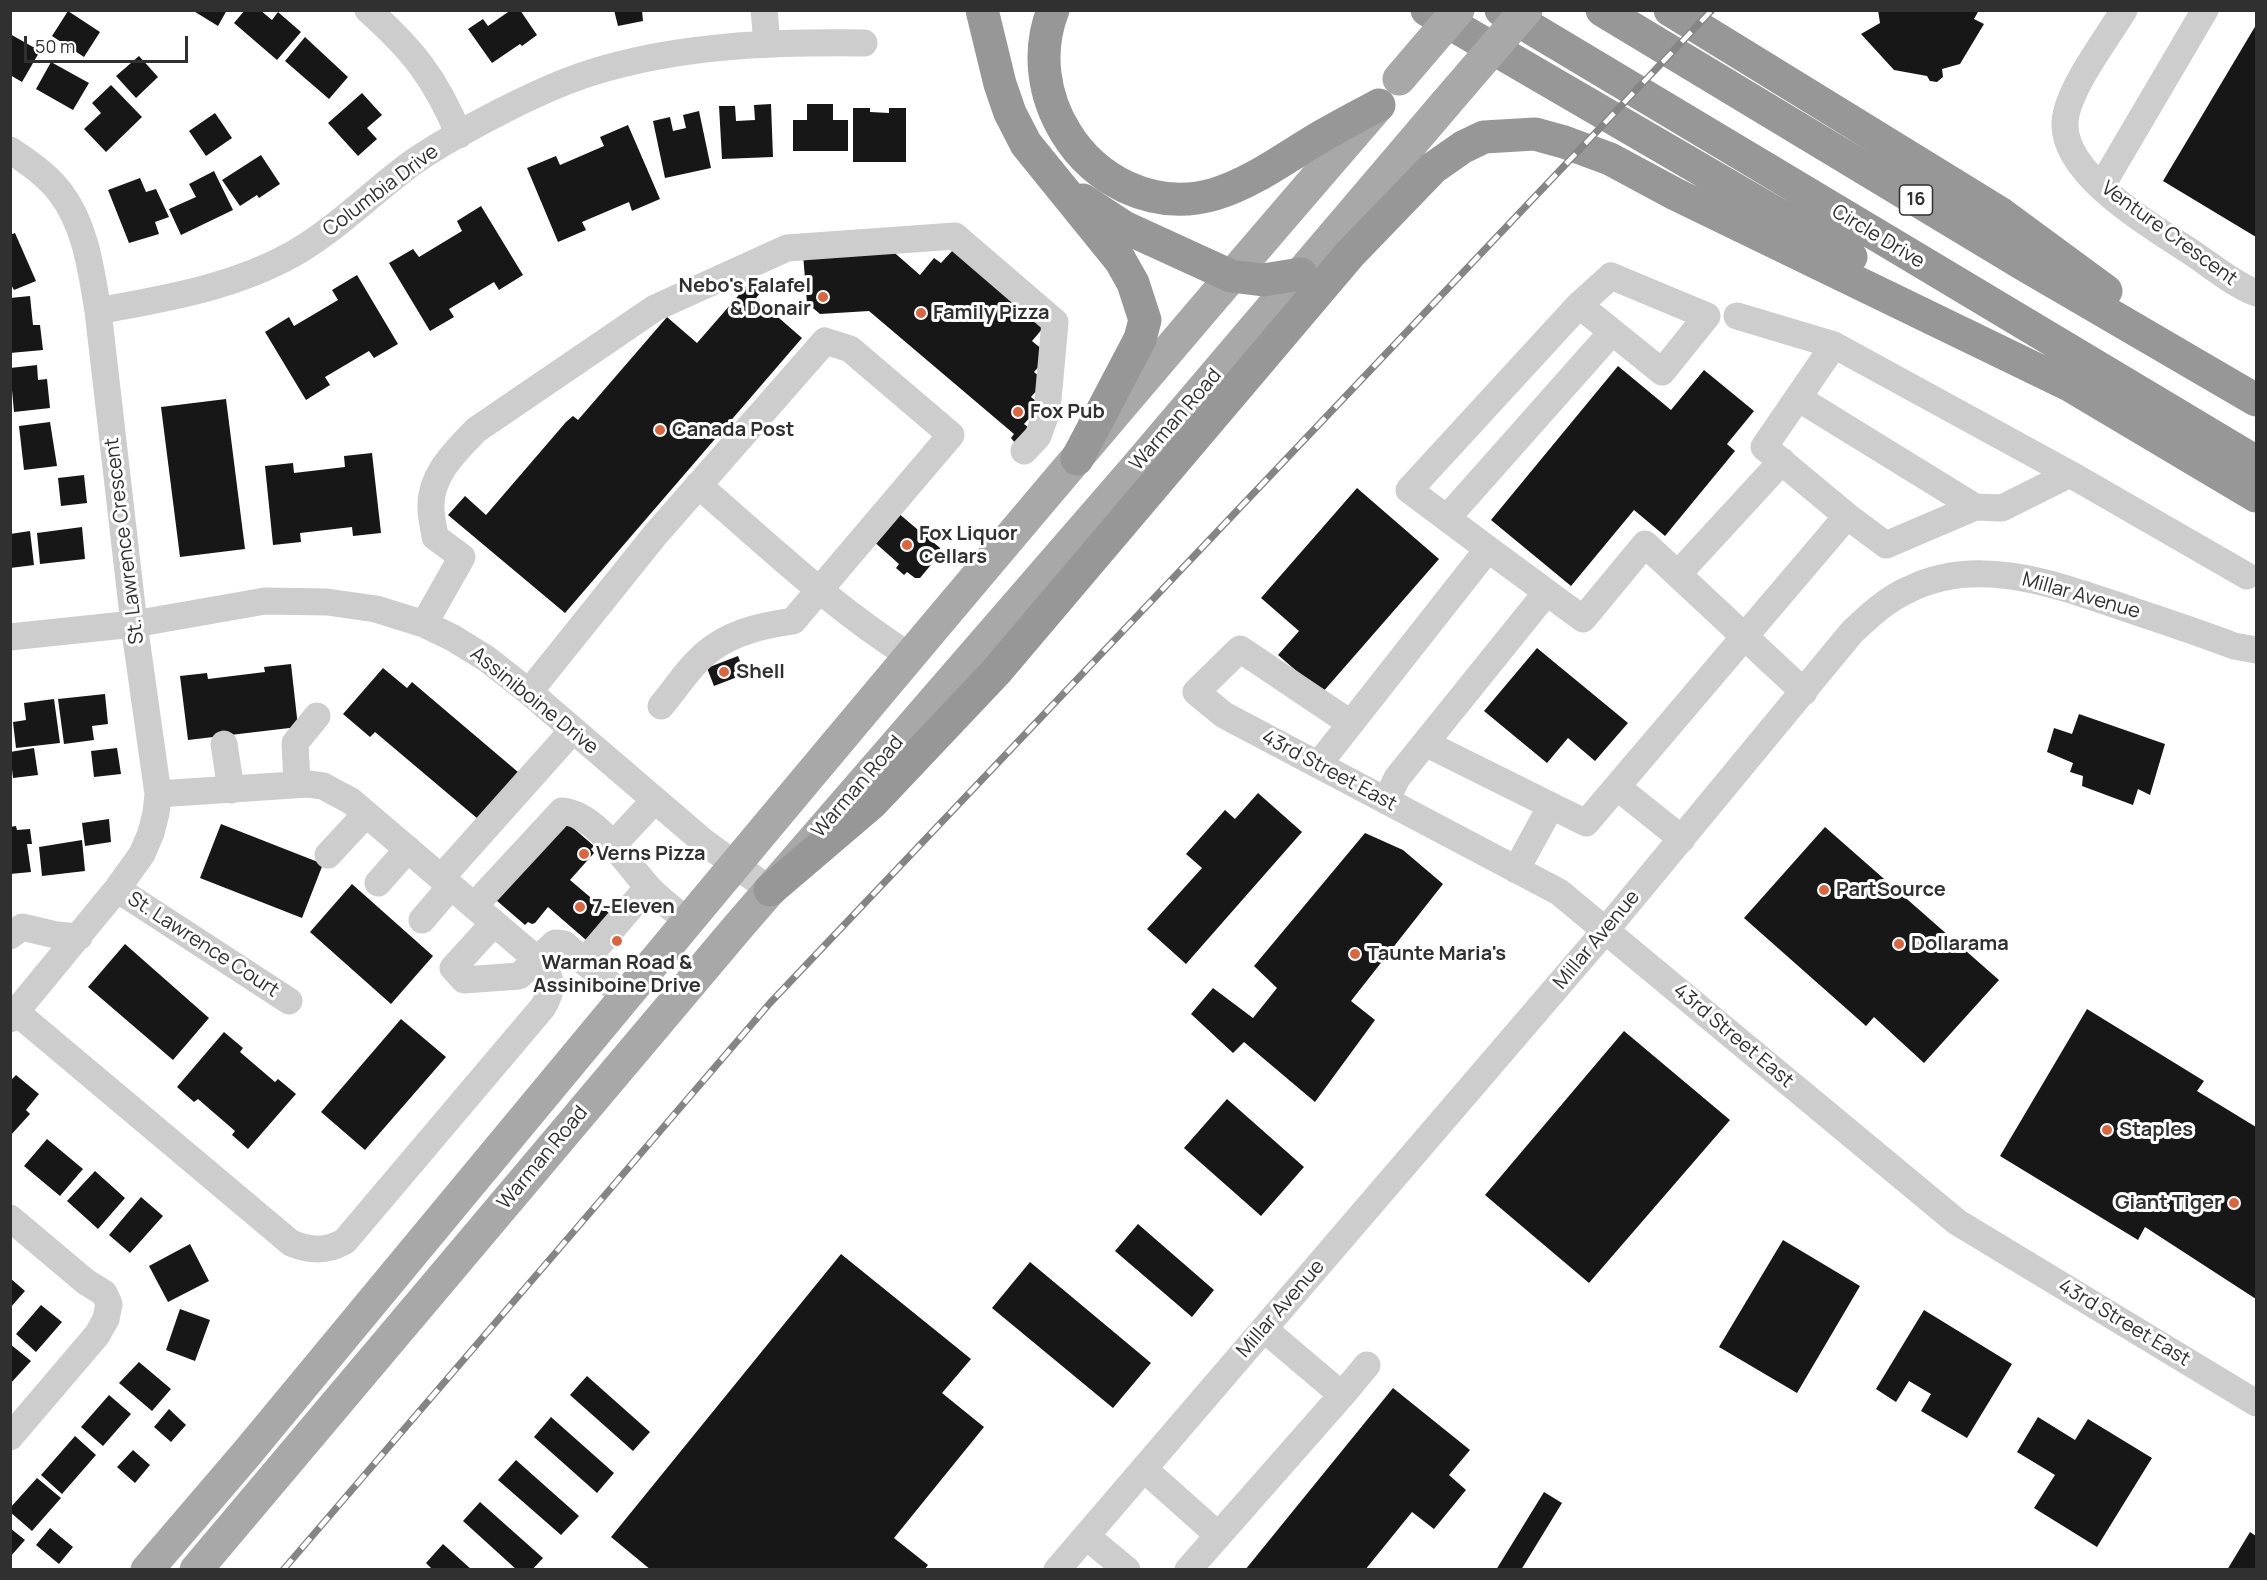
<!DOCTYPE html>
<html>
<head>
<meta charset="utf-8">
<style>
	body { margin:0 }
	#map { position:relative; width:2267px; height:1580px; overflow:hidden; background:#fff; font-family:Manrope,sans-serif }
	canvas { display:block }
	.frame { position:absolute; inset:0; border:12px solid #303030; pointer-events:none }
	.scale { position:absolute; left:24px; top:36px; width:164px; height:27px; box-sizing:border-box; border:3px solid #303030; border-top:0; padding-left:8px; font-size:18px; line-height:21px; white-space:nowrap; color:#303030; -webkit-text-stroke:4px #fff; paint-order:stroke }
</style>
</head>
<body>
<div id="map">
<canvas width="2267" height="1580"></canvas>
<div class="frame"></div>
<div class="scale">50 m</div>
</div>
<script>
const g = document.querySelector('canvas').getContext('2d');
g.lineJoin = 'round';
function fill(path, color) { g.fillStyle = color; g.fill(path, 'evenodd'); }
function strokePath(path, color, width, dash) { g.strokeStyle = color; g.lineWidth = width; g.lineCap = dash ? 'butt' : 'round'; g.setLineDash(dash || []); g.stroke(path); }
function drawText(font, color, halo, rows, align = 'center') {
  g.font = font + ' Manrope,sans-serif'; g.lineWidth = 6; g.setLineDash([]); g.textBaseline = 'middle'; g.strokeStyle = halo; g.fillStyle = color; for (const [text, x, y, turn = 0] of rows) {
    g.save(); g.translate(x, y); g.rotate((+turn || 0) * Math.PI / 180); g.textAlign = isNaN(turn) ? turn : align; if (halo) g.strokeText(text, 0, 0); g.fillText(text, 0, 0); g.restore();
  }
}
fill(new Path2D(`
	M192,10H227L218,26Z
	M245,10H260L272,20L278,12L301,32L277,60L234,23Z
	M511,10H520L537,35L522,46L520,44L492,63L468,29L483,19L488,26Z
	M614,10H642L643,21L618,26Z
	M1878,10H1979L1974,19L1984,24L1960,64L1942,69L1943,77L1937,82L1930,81L1927,76L1894,70L1861,34L1880,23Z
	M68,11L100,32L84,57L52,36Z
	M2256,25V237L2163,181Z
	M10,34L40,51L22,82L10,75Z
	M305,37L348,77L329,99L285,61Z
	M139,56L158,77L136,98L116,76Z
	M51,62L89,83L73,110L36,89Z
	M111,85L142,117L106,152L84,129L101,113L92,103Z
	M362,93L382,115L367,128L377,139L358,156L328,123Z
	M771,104L773,157L722,159L719,106H735L736,121L755,120L754,105Z
	M807,104H833V120H848V151H793V120H807Z
	M853,108H870V112L889,113V108H906V162H853Z
	M699,111L711,168L665,178L653,121L670,117L673,131L686,128L683,115Z
	M215,113L232,138L206,156L189,131Z
	M628,125L660,199L632,211L629,202L582,222L586,230L558,242L527,168L556,156L560,165L604,146L600,137Z
	M261,155L280,184L259,198L257,195L240,206L222,180Z
	M214,171L233,210L181,235L169,209L196,197L189,184Z
	M140,178L146,192L156,189L169,217L155,222L159,234L129,243L108,190Z
	M481,206L523,275L499,290L494,282L449,309L454,317L430,331L389,263L413,249L419,257L462,231L457,221Z
	M15,233L36,281L14,290L10,283V235Z
	M889,248L920,275L934,258L941,263L953,250L1044,327L1032,341L1049,355L1034,372L1045,381L1031,397L1041,405L1024,424L1028,427L1015,443L1011,438L1014,434L869,311L820,314L807,303L803,254Z
	M357,275L398,344L374,358L369,351L325,377L330,385L306,400L265,332L289,317L294,326L338,300L332,290Z
	M751,281L762,291L756,298L802,338L565,613L448,515L465,496L486,515L566,422L573,416L578,420L667,317L697,343Z
	M30,296L33,325H40L43,350L10,353V298Z
	M37,365L38,380L47,379L50,408L14,412L10,368Z
	M1618,366L1671,410L1704,370L1754,411L1727,444L1735,451L1665,536L1634,510L1571,586L1491,520Z
	M226,399L245,549L180,557L161,407Z
	M50,422L57,466L24,470L19,426Z
	M372,453L381,533L353,536L352,527L300,533L301,542L273,545L265,466L293,463L294,473L345,467L344,456Z
	M84,475L87,503L61,506L58,478Z
	M1357,488L1439,559L1322,693L1278,655L1299,631L1261,598Z
	M897,512L924,535L927,531L936,539L933,542L940,548V554L920,578H915L907,572L904,575L896,568L899,564L872,540Z
	M82,527L85,559L40,564L37,533Z
	M30,531L34,565L10,568V534Z
	M1537,648L1628,723L1595,761L1568,738L1547,763L1484,711Z
	M738,656L745,674L714,686L707,668Z
	M291,664L298,727L188,740L180,676L207,673L208,679L265,672L264,667Z
	M383,668L407,688L412,682L518,772L478,819L375,732L370,737L343,714Z
	M105,694L108,724L92,726L94,740L64,744L58,699Z
	M54,699L60,743L16,748L13,722L26,720L24,703Z
	M2079,714L2165,744L2150,795L2138,789L2133,805L2082,786L2083,776L2070,772L2073,763L2047,752L2054,728L2072,734Z
	M34,748L38,775L13,778L10,752Z
	M117,748L121,774L94,777L91,751Z
	M1258,793L1302,832L1186,964L1147,929L1202,868L1186,854L1225,810L1235,819Z
	M109,819L111,842L85,846L82,823Z
	M564,820L594,846L591,849L594,853L570,880L616,919L593,946L548,907L535,923L532,924L528,922L525,925L496,900Z
	M221,824L323,864L302,918L200,878Z
	M16,826L17,830L30,829L32,844H27L31,872L10,874V827Z
	M1825,827L1999,980L1924,1063L1874,1017L1866,1026L1744,918Z
	M1365,833L1403,850L1443,884L1351,1001L1375,1020L1315,1102L1244,1042L1233,1053L1191,1014L1213,988L1253,1018L1277,988L1254,966Z
	M82,840L85,871L42,876L39,847Z
	M352,884L433,956L391,1004L310,932Z
	M125,944L209,1018L173,1060L88,987Z
	M2087,1009L2204,1081L2197,1091L2256,1127V1299L2145,1227L2138,1240L2000,1156Z
	M401,1019L446,1057L365,1150L321,1112Z
	M1624,1031L1730,1120L1589,1283L1485,1195Z
	M224,1032L243,1048L240,1052L275,1082L278,1079L296,1094L248,1149L232,1135L235,1131L198,1099L194,1102L177,1087Z
	M16,1075L39,1094L26,1110L30,1114L10,1136V1081Z
	M1227,1099L1304,1167L1261,1216L1184,1148Z
	M47,1139L83,1169L60,1196L24,1166Z
	M95,1171L125,1198L98,1229L67,1201Z
	M141,1197L163,1216L130,1253L109,1235Z
	M1138,1224L1214,1290L1192,1317L1115,1251Z
	M1783,1240L1860,1286L1797,1393L1719,1347Z
	M190,1244L209,1281L168,1302L149,1266Z
	M841,1254L971,1359L942,1393L984,1427L894,1538L928,1565L924,1570H651L611,1537Z
	M1030,1262L1151,1363L1113,1408L992,1308Z
	M10,1278L25,1291L10,1308Z
	M41,1305L62,1322L36,1352L16,1334Z
	M180,1309L210,1320L195,1361L166,1350Z
	M1924,1310L2012,1364L1967,1438L1921,1411L1931,1394L1909,1381L1896,1402L1876,1389Z
	M10,1344L31,1361L10,1384Z
	M139,1362L171,1389L152,1411L119,1383Z
	M587,1376L650,1432L633,1451L570,1395Z
	M1393,1388L1470,1450L1449,1475L1466,1490L1434,1529L1412,1512L1365,1570H1245Z
	M109,1395L131,1414L103,1446L81,1427Z
	M169,1409L186,1425L171,1442L154,1427Z
	M551,1417L614,1473L597,1493L534,1437Z
	M2038,1417L2075,1440L2088,1419L2152,1458L2097,1547L2034,1508L2055,1475L2017,1452Z
	M75,1436L96,1455L62,1494L41,1475Z
	M133,1450L150,1465L135,1483L117,1467Z
	M516,1460L579,1516L561,1535L498,1480Z
	M37,1478L61,1498L32,1531L10,1512V1508Z
	M1544,1492L1562,1503L1521,1570H1496Z
	M480,1502L543,1558L532,1570H517L463,1521Z
	M10,1528L25,1540L10,1557Z
	M50,1528L73,1547L59,1564L36,1545Z
	M2250,1532L2256,1536V1570H2227Z
	M443,1544L472,1570H433L426,1563Z`), '#171717');
strokePath(new Path2D(`
	M368,10C413,50 436,79 459,135
	M764,10L767,43
	M2124,10C2106,40 2067,90 2065,122C2062,175 2153,227 2191,252C2212,266 2233,284 2256,293
	M10,150C28,162 47,175 60,192C86,226 91,270 98,311L134,624L158,794L156,813L151,833L142,854L117,889L10,1019
	M2101,187L2205,10
	M98,311C166,298 232,288 293,254C337,229 371,193 412,163C439,144 469,128 498,113C527,98 559,83 590,73C678,45 772,42 864,43
	M1834,345L2070,474
	M1798,398L1975,507L1886,545L1847,516
	M698,485C766,543 833,608 910,656
	M1975,507L2002,508L2070,474L2247,576
	M1447,518L1612,332
	M1488,549L1583,619L1645,544L1804,692
	M1678,574L1782,461
	M424,624L462,557L435,537C434,528 431,518 431,509C429,476 455,452 476,430L655,308L787,248L955,236L1055,322L1047,411L1038,436L1024,451
	M10,637L134,624L265,601L327,602L376,609L424,624L453,638L487,659L529,692L704,842L770,890
	M529,692L655,535L825,341L850,349L951,435L793,621C765,625 737,631 714,647C693,661 677,687 661,706
	M1350,723L1240,649L1196,692L1224,715L1559,892L1957,1222L2256,1403
	M1425,743L1586,823L1847,516L1764,447L1834,345L1737,316
	M224,744L231,790
	M1318,765L1488,549L1409,490L1579,305L1611,276L1707,316L1662,372L1579,305
	M297,784L295,743L317,716
	M1617,787L1682,839
	M1386,801L1397,778L1546,593
	M613,845L654,801
	M328,855L366,814
	M1516,870L1551,806
	M441,878L573,730
	M378,883L408,849
	M117,889L289,1001
	M474,906L562,811C596,814 626,863 648,887C660,900 674,910 688,921
	M422,920L451,886
	M494,923L453,968L464,980L519,976L555,943L564,944L625,997
	M10,936L22,927L56,935L79,937
	M584,962L648,887
	M16,1012L291,1243C310,1251 327,1252 345,1241L543,1007C553,990 553,979 541,963L351,801L323,786L308,784L158,794
	M10,1218L86,1282L104,1293L109,1304L106,1319L97,1335L10,1437
	M1264,1329L1342,1395L1367,1365
	M1144,1469L1218,1535
	M1086,1536L1127,1570
	M1057,1570L1605,931L1852,632C1870,615 1887,599 1910,589C1981,554 2062,587 2131,610C2166,622 2200,633 2234,646L2256,650
	M1188,1570L1342,1395`), '#cdcdcd', 27);
strokePath(new Path2D(`
	M147,1570L248,1452C621,1001 995,549 1378,106
	M196,1570L738,927L1133,471L1446,103`), '#a8a8a8', 33);
strokePath(new Path2D(`
	M982,10L1000,84L1010,113L1026,144L1120,260L1133,283L1145,320L1140,339L1077,459
	M1053,10C1037,51 1043,96 1066,133C1080,156 1101,175 1126,187C1204,223 1259,173 1322,136C1341,125 1360,115 1379,105
	M1427,10L1851,257
	M1501,10L2256,462
	M1602,10L2023,264L2256,400
	M1670,10L2000,213L2106,291
	M1083,200L1124,227L1231,276L1263,280L1301,274
	M2051,374L2256,496
	M770,890L872,803L995,673L1350,254L1433,168L1463,147L1484,137L1535,134L1564,142L1610,159L1675,194L2069,385`), '#979797', 33);
const rail = new Path2D(`
	M283,1570L770,1003L1712,10`);
strokePath(rail, '#858585', 7);
strokePath(rail, '#fff', 4.5, [14]);
strokePath(new Path2D(`
	M1399,79L1458,10
	M1446,103L1526,10`), '#a8a8a8', 33);
for (const [x, y, r, color] of [
	[823,297,6,"#d76742"],
	[921,313,6,"#d76742"],
	[1018,412,6,"#d76742"],
	[660,430,6,"#d76742"],
	[907,545,6,"#d76742"],
	[724,672,6,"#d76742"],
	[584,854,6,"#d76742"],
	[1824,890,6,"#d76742"],
	[580,907,6,"#d76742"],
	[617,941,6,"#d76742"],
	[1899,944,6,"#d76742"],
	[1355,954,6,"#d76742"],
	[2107,1130,6,"#d76742"],
	[2234,1203,6,"#d76742"]
]) { const dot = new Path2D(); dot.arc(x, y, r, 0, 2 * Math.PI); g.fillStyle = color; g.fill(dot); strokePath(dot, '#fff', 2); }
for (const [x, y, w] of [
	[1916,200,33]
]) { const box = new Path2D(); box.roundRect(x - w / 2, y - 15, w, 30, 4.5); g.fillStyle = '#fff'; g.fill(box); strokePath(box, '#303030', 1.5); }
drawText('bold 18px', '#303030', null, [
	["16",1916,200]
]);
drawText('20px', '#303030', '#fff', [
	["Columbia Drive",381,191,-37],
	["Venture Crescent",2169,234,36],
	["Circle Drive",1878,237,31],
	["Warman Road",1176,420,-49],
	["St. Lawrence Crescent",125,541,-97],
	["Millar Avenue",2081,596,16],
	["Assiniboine Drive",534,701,39],
	["43rd Street East",1329,771,28],
	["Warman Road",858,787,-49],
	["Millar Avenue",1597,940,-50],
	["St. Lawrence Court",203,945,33],
	["43rd Street East",1733,1036,40],
	["Warman Road",543,1158,-50],
	["Millar Avenue",1281,1309,-49],
	["43rd Street East",2124,1323,31]
]);
drawText('bold 20px', '#303030', '#fff', [
	["Nebo's Falafel",811,286,"right"],
	["& Donair",811,309,"right"],
	["Family Pizza",933,313],
	["Fox Pub",1030,412],
	["Canada Post",672,430],
	["Fox Liquor",919,534],
	["Cellars",919,557],
	["Shell",736,672],
	["Verns Pizza",596,854],
	["PartSource",1836,890],
	["7-Eleven",592,907],
	["Dollarama",1911,944],
	["Taunte Maria's",1367,954],
	["Warman Road &",617,963,"center"],
	["Assiniboine Drive",617,986,"center"],
	["Staples",2119,1130],
	["Giant Tiger",2222,1203,"right"]
], 'left');
</script>
</body>
</html>
